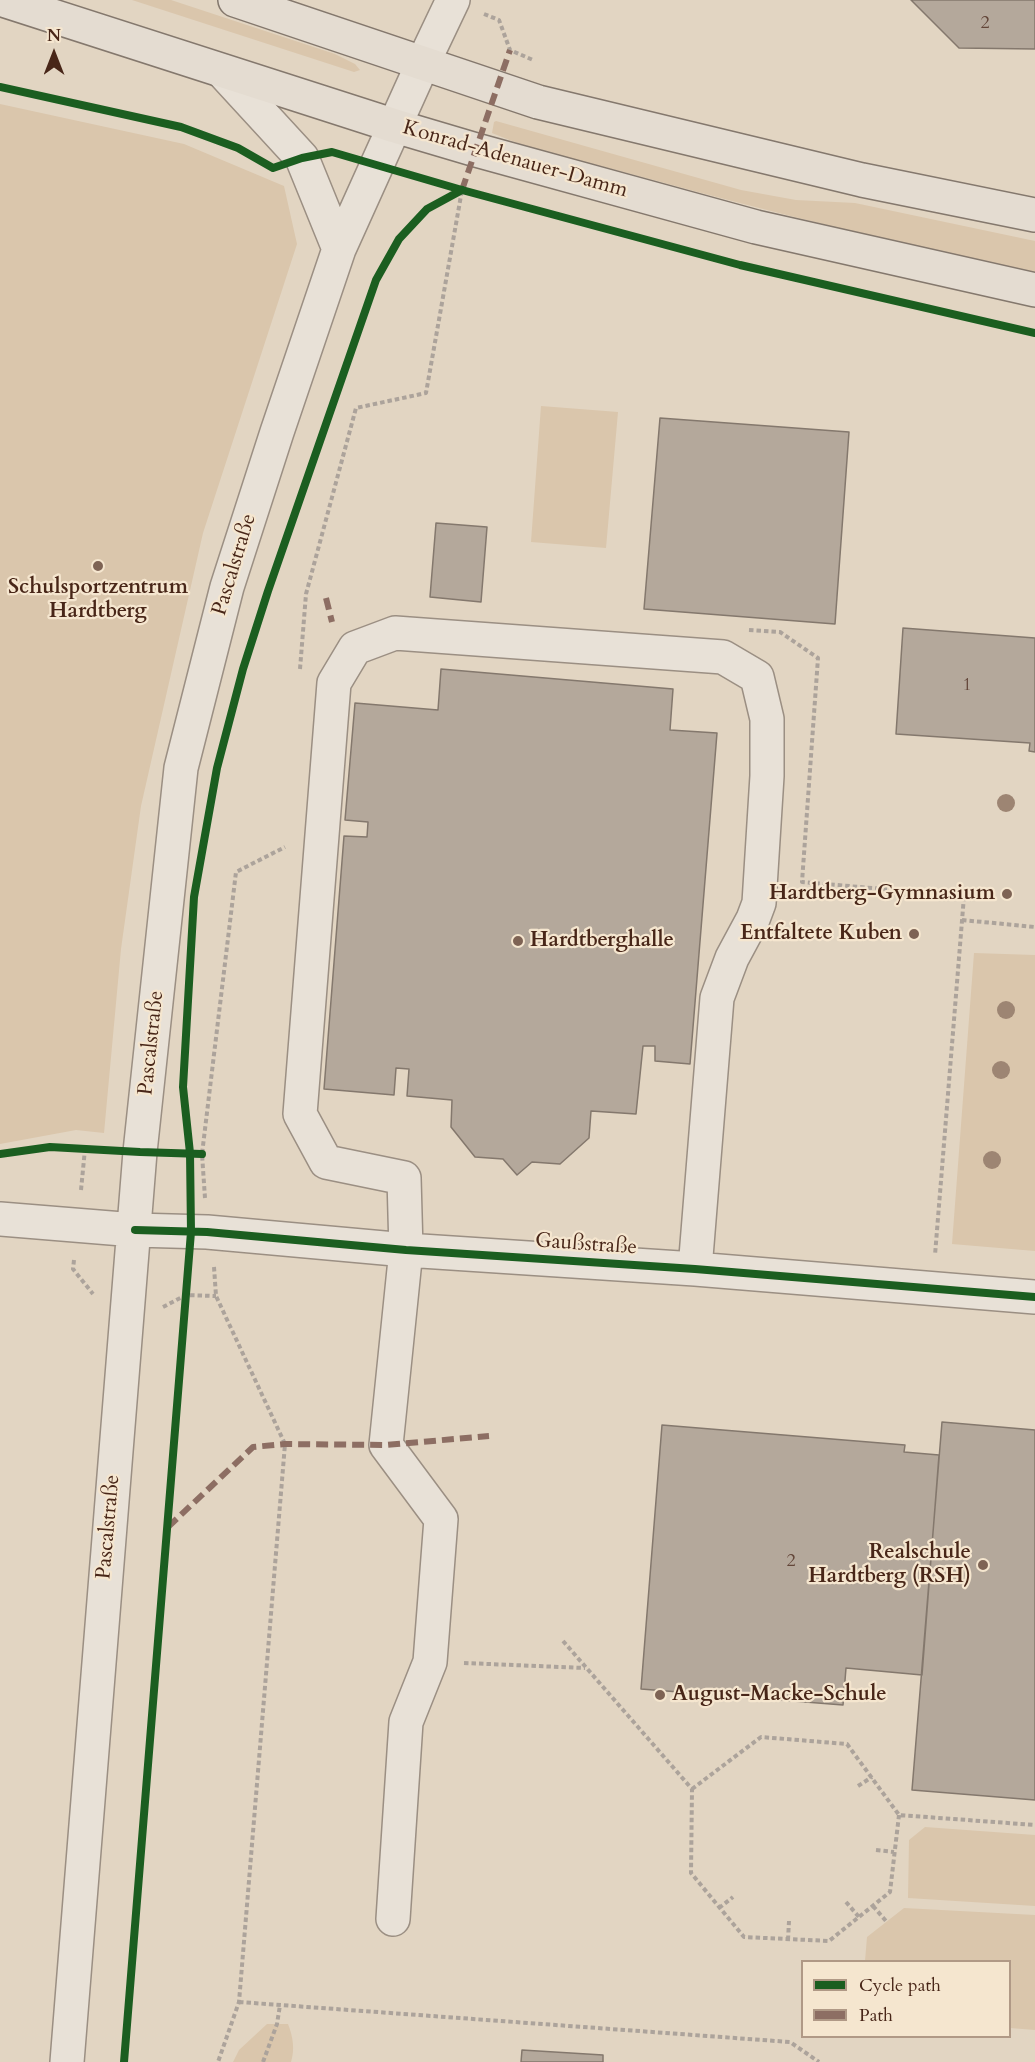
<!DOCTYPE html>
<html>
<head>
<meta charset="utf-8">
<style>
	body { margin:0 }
	#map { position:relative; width:1035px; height:2062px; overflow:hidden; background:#e2d5c2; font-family:Cardo,serif }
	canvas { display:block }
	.legend { position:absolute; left:801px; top:1960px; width:210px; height:78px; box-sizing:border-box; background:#f5e6cf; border:2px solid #b09986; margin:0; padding:8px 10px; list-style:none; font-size:18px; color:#482618 }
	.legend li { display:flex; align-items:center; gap:12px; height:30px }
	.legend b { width:30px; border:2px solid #b09986 }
	.north { position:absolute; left:24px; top:24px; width:60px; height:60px; -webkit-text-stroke:4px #f5e6cf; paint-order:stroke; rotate:0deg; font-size:16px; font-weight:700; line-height:24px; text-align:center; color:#482618 }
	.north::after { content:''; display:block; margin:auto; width:21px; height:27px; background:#482618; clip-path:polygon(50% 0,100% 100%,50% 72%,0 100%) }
</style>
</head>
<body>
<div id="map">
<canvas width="1035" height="2062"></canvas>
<ul class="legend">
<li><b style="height:8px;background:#1b5e20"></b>Cycle path</li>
<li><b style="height:8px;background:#8d6e63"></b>Path</li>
</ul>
<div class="north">N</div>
</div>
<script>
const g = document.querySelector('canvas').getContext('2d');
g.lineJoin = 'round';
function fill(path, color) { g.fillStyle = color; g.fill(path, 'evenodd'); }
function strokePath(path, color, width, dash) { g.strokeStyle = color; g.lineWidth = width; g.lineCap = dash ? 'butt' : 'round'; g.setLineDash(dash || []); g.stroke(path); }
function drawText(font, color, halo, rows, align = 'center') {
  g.font = font + ' Cardo,serif'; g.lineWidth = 4.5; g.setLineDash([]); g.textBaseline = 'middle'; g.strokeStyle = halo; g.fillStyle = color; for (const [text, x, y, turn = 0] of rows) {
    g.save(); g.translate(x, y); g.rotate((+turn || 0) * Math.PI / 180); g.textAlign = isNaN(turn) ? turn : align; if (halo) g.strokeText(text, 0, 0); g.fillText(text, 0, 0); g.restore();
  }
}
fill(new Path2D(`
	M132,0H171L335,54L355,64L360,70L354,72Z
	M0,104L184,144L284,186L297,244L203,533L141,806L121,949L104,1133L76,1130L0,1144Z
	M496,121L741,190L796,200L855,203L1035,241V274C906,245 777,214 650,179C599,165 541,154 492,133L494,122Z
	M541,406L618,412L606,548L531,542Z
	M974,953L1035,955V1251L952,1244Z
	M925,1827L1035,1835V1906L908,1898L909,1840Z
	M904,1908L1035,1915V2030L1010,2028V1962L865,1961L867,1937Z
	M267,2024H288C293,2037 295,2049 291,2062H233L239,2050Z`), '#dac6ac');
const building = new Path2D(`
	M911,0H1035V49L959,48Z
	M660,418L849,432L835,624L644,609Z
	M436,523L487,527L481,602L430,597Z
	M903,628L1035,638V752L1029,751L1030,743L896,734Z
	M441,669L673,689L670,730L717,733L690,1064L655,1061V1046H643L636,1114L591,1111L589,1138L560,1164L532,1162L517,1175L503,1159L475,1157L451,1127L452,1100L407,1096L409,1069L396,1068L394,1095L324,1089L344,836L367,837L368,822L345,820L355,703L438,710Z
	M942,1422L1035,1430V1800L912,1790Z
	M662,1425L905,1445L904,1452L939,1455L922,1675L846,1668L843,1705L641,1689Z
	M522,2050L603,2055V2062H521Z`);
fill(building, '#b4a89b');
strokePath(building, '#84786d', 1.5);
const minor = new Path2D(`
	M222,71L302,158L339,249
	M0,1219L135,1230L207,1232L406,1250L695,1269L1035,1297
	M393,1919L406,1722L430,1662L441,1519L386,1445L406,1250L404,1178L326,1162L300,1114L334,683L355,648L395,633L723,657L757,677L767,719V776L759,903L753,919L732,958L717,998L695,1269
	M67,2062L140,1152L181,768L227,587L277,432L339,249L423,63L453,0`);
const major = new Path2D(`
	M3,0L395,126L476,150L756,227L1035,290
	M235,0L538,102L862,180L1035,215`);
strokePath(minor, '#9b8f83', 36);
strokePath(major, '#84786d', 36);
strokePath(new Path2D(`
	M484,14L499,20L510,50L533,60
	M749,630L780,632L818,658L802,882L964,896L935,1255
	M300,669L306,594L356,408L426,393L462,190
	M962,920L1035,927
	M81,1190L85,1149
	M205,1198L202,1154L236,872L285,847
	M74,1260L73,1269L93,1294
	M214,1267L216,1296L285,1444L239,2002L218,2062
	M163,1307L186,1295L216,1296
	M563,1641L692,1789L691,1873L744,1937L829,1941L890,1892L899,1815
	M464,1663L585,1668
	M858,1786L872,1777
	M692,1789L761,1737L847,1744L899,1815L1035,1825
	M876,1850L894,1852
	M846,1902L859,1917
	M873,1906L886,1921
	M719,1908L733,1897
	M788,1940L789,1921
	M239,2002L790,2042L819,2062
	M263,2062L277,2024L280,2005`), '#aca39b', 4, [4.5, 3]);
strokePath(minor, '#e8e1d7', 33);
strokePath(major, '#e4dcd1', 33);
strokePath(new Path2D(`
	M462,190L510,50
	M326,598L332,622
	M168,1527L253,1447L285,1444L386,1445L489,1436`), '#8d6e63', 6, [12, 6]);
strokePath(new Path2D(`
	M0,87L181,127L238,148L273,168L302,158L332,152L462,190L740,265L1035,333
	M0,1154L50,1147L140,1152L202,1154
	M135,1230L207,1232L406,1250L695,1269L1035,1297
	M124,2062L191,1232L190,1153L183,1087L194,897L217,768L243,669L268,591L376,280L399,239L427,209L462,190`), '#1b5e20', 8);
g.fillStyle = '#9d8573';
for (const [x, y] of [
	[1006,803],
	[1006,1010],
	[1001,1070],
	[992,1160]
]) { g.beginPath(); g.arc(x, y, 9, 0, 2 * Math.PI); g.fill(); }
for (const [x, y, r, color] of [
	[98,566,6,"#7e6354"],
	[1007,894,6,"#7e6354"],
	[914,934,6,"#7e6354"],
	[518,941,6,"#7e6354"],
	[983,1565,6,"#7e6354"],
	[660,1695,6,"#7e6354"]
]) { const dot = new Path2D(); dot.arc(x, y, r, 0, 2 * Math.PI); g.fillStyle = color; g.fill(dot); strokePath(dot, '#f5e6cf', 2); }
drawText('18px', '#634639', null, [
	["2",985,24],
	["1",967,686],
	["2",791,1562]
]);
drawText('21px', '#482618', '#f5e6cf', [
	["Konrad-Adenauer-Damm",515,160,16],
	["Pascalstraße",235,565,-73],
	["Pascalstraße",152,1043,-84],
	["Gaußstraße",586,1245,4],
	["Pascalstraße",109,1527,-85]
]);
drawText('bold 21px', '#482618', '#f5e6cf', [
	["Schulsportzentrum",98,588,"center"],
	["Hardtberg",98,612,"center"],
	["Hardtberg-Gymnasium",995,894],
	["Entfaltete Kuben",902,934],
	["Hardtberghalle",530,941,"left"],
	["Realschule",971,1553],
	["Hardtberg (RSH)",971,1577],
	["August-Macke-Schule",672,1695,"left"]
], 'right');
</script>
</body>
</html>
